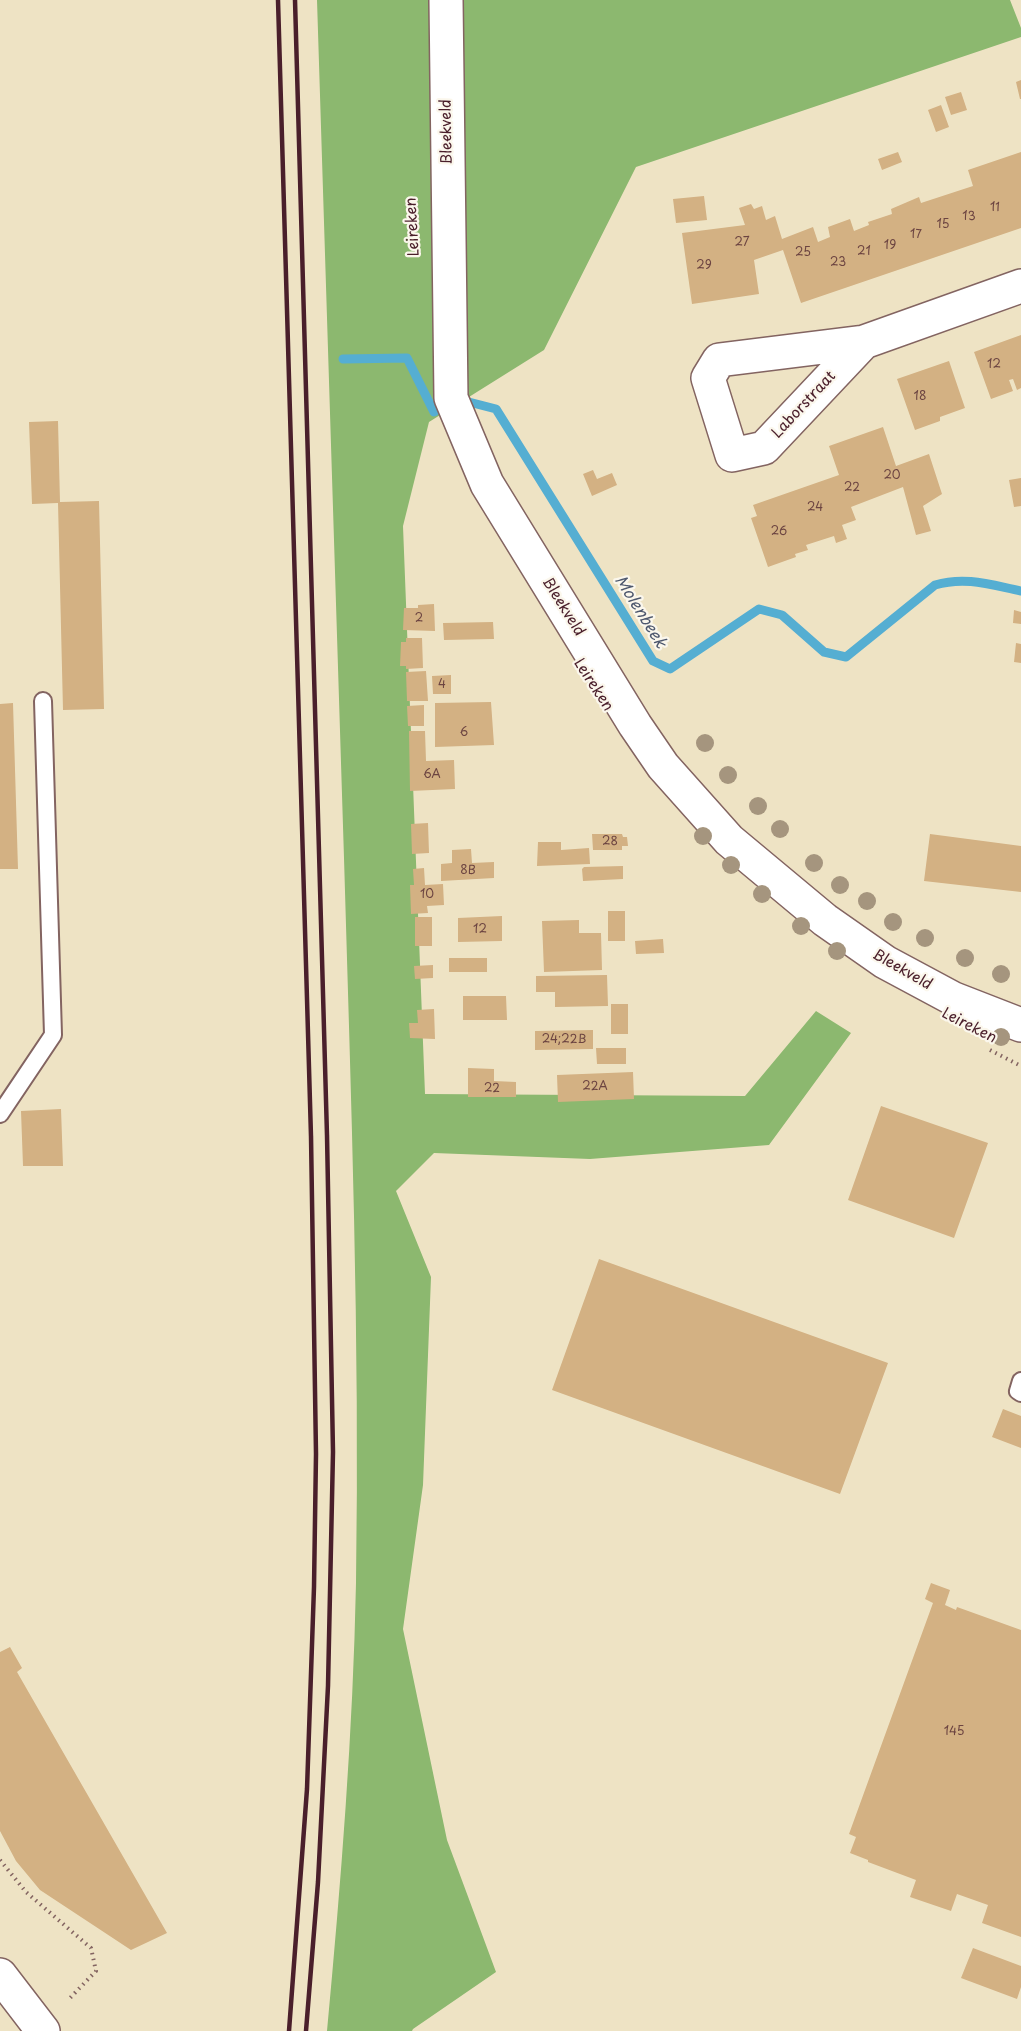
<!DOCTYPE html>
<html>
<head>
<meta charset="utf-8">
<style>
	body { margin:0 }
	canvas { display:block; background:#eee3c4 }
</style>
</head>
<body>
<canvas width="1021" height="2031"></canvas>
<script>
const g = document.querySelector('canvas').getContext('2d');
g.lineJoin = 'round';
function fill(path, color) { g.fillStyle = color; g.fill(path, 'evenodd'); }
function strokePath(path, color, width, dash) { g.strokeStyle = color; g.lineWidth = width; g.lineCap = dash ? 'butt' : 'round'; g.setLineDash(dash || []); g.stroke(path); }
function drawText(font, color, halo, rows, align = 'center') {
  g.font = font + ' "Playpen Sans",sans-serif'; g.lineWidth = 4.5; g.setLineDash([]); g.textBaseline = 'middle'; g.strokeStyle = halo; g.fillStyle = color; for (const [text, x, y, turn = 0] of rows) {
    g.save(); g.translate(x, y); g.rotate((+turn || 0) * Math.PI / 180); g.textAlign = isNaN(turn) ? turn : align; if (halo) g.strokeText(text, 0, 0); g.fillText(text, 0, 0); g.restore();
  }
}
fill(new Path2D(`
	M317,0H1010L1021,28V37L636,167L544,350L429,422L403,526L425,1094L745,1096L816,1011L851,1033L769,1145L590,1159L434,1153L396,1191L431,1277L423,1485L403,1629L447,1840L496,1972L413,2029L412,2031H327C341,1882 353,1732 356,1583C360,1341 351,1099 344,858C335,572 326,286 317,0Z`), '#8cb86f');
strokePath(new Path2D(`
	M343,359L407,358L434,412L446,402
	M461,400L496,409L653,661L670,669L759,609L782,615L824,652L846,657L935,585C966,576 991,585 1021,591`), '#55aed2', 9);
fill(new Path2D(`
	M1021,80V99H1020L1016,82Z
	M961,92L967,110L951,115L945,97Z
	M941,105L949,127L936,132L928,110Z
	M898,152L902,162L882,170L878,159Z
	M1021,152V228L801,303L783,250L754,260L759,294L692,304L682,233L745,225L739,208L751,204L754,209L762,206L766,220L775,216L782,239L813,227L818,242L830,237L828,227L850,219L854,231L869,225L868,222L892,214L891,209L919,197L921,203L973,186L968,170Z
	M704,196L707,220L676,223L673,199Z
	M1021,335V388L1017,390L1013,379L1009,380L1013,391L991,399L974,352Z
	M949,361L965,408L940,417V421L915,430L897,379Z
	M58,421L60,502L99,501L104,709L63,710L58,503L32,504L29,422Z
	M883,427L896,466L929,454L942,494L923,506L931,531L916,535L903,487L851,507L856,520L842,525L847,539L836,543L834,536L806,545L808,550L795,554L796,557L768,567L751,518L757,516L753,505L839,475L829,446Z
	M593,470L597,479L612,473L617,485L592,496L583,474Z
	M1021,478V506L1014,507L1009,480Z
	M434,604L435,631L403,630L404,608H418V605Z
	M1014,610L1021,612V624L1013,623Z
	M493,622L494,639L444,640L443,623Z
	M406,638H422L423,668L406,669V666H400L401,642H406Z
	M1016,643L1021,644V663L1014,662Z
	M426,671L428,701H407L406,672Z
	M451,675V694H433L432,676Z
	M491,702L494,745L435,747V703Z
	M13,703L18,869H0V704Z
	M424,705V726H408L407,706Z
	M409,731H425L426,761L454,760L455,789L410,791Z
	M428,823L429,853L412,854L411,824Z
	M592,834H622L623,837H627L628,846H622V850H593Z
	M930,834L1021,846V892L924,881Z
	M538,842H561V850L589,848L590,864L537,866Z
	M471,849L472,863L494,862V878L441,881V864L452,863V850Z
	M623,866V879L583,881L582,869L584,867Z
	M424,868L425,885L443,884L444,905L427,906L428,913L411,914L410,885H414L413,869Z
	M608,911H625V941H608Z
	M502,916V941L458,942V918Z
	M415,917H432V946H415Z
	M579,920V933H601L602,970L544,972L542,921Z
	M663,939L664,953L636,954L635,941Z
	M449,958H487V972H449Z
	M433,965V978L415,979L414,966Z
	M607,975L608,1006L555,1007V992H536V976Z
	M463,996H506L507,1020H463Z
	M611,1004H628V1034H611Z
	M434,1009L435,1039L410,1038L409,1023H418L417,1010Z
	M593,1030V1049L535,1050V1031Z
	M596,1048H626V1064H597Z
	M468,1068L494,1069V1081L516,1082V1097H468Z
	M633,1072L634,1099L558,1102L557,1075Z
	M881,1106L988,1143L954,1238L848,1200Z
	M61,1109L63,1166H23L21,1111Z
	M599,1259L888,1363L840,1494L552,1390Z
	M1003,1409L1021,1416V1448L992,1437Z
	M931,1583L950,1590L945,1605L956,1610L957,1607L1021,1630V1937L982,1923L988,1905L957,1894L951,1911L910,1897L916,1880L868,1862V1860L850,1853L856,1837L849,1834L933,1603L925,1599Z
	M10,1647L22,1668L17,1672L167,1933L131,1950L40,1890L16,1861L0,1831V1652Z
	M973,1948L1021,1966V1987L1017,1999L961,1978Z`), '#d3b183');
const service = new Path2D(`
	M0,1114L53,1035L43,701
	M1021,1381L1018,1391L1021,1393`);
const minor = new Path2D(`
	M446,0L451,398L487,484L635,725L663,766L729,840L825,920L885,962L954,999L1021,1025
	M864,342L764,448L732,455L708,378L719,360L864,342L1021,286`);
const primary = new Path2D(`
	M0,1975L43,2031`);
strokePath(service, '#836461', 20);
strokePath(minor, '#836461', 36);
strokePath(primary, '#836461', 36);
strokePath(new Path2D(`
	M990,1050L1021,1066
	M0,1860L26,1892L91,1948L96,1971L70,1998`), '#836461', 4, [1.5, 4.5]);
strokePath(service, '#fff', 16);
strokePath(minor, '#fff', 33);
strokePath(primary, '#fff', 33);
strokePath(new Path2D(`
	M278,0L311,1136L316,1454L314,1587L307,1789L289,2031
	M295,0L327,1135L333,1452L328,1686L318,1882L306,2031`), '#4a1f2b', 4.5);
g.fillStyle = '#a5957e';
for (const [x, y] of [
	[705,743],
	[728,775],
	[758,806],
	[780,829],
	[703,836],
	[814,863],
	[731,865],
	[840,885],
	[762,894],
	[867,901],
	[893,922],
	[801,926],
	[925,938],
	[837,951],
	[965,958],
	[1001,974],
	[1001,1037]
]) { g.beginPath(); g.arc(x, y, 9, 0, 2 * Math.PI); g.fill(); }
drawText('12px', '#6c4441', null, [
	["11",995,208],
	["13",969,217],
	["15",943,225],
	["17",916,235],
	["27",742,243],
	["19",890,246],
	["21",864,252],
	["25",803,253],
	["23",838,263],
	["29",704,266],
	["12",994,365],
	["18",920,397],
	["20",892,476],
	["22",852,488],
	["24",815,508],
	["26",779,532],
	["2",419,619],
	["4",442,685],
	["6",464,733],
	["6A",432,775],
	["28",610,842],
	["8B",468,871],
	["10",427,895],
	["12",480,930],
	["24;22B",564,1040],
	["22A",595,1087],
	["22",492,1089],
	["145",954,1732]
]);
drawText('15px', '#4a1f2b', '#fbf7ec', [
	["Bleekveld",447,132,-91],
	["Leireken",413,227,-93],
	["Laborstraat",804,405,-47],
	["Bleekveld",563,607,58],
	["Leireken",593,685,57],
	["Bleekveld",902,970,30],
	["Leireken",969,1026,27]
]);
drawText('italic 16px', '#4e586e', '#fbf7ec', [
	["Molenbeek",640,612,58]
]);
</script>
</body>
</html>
